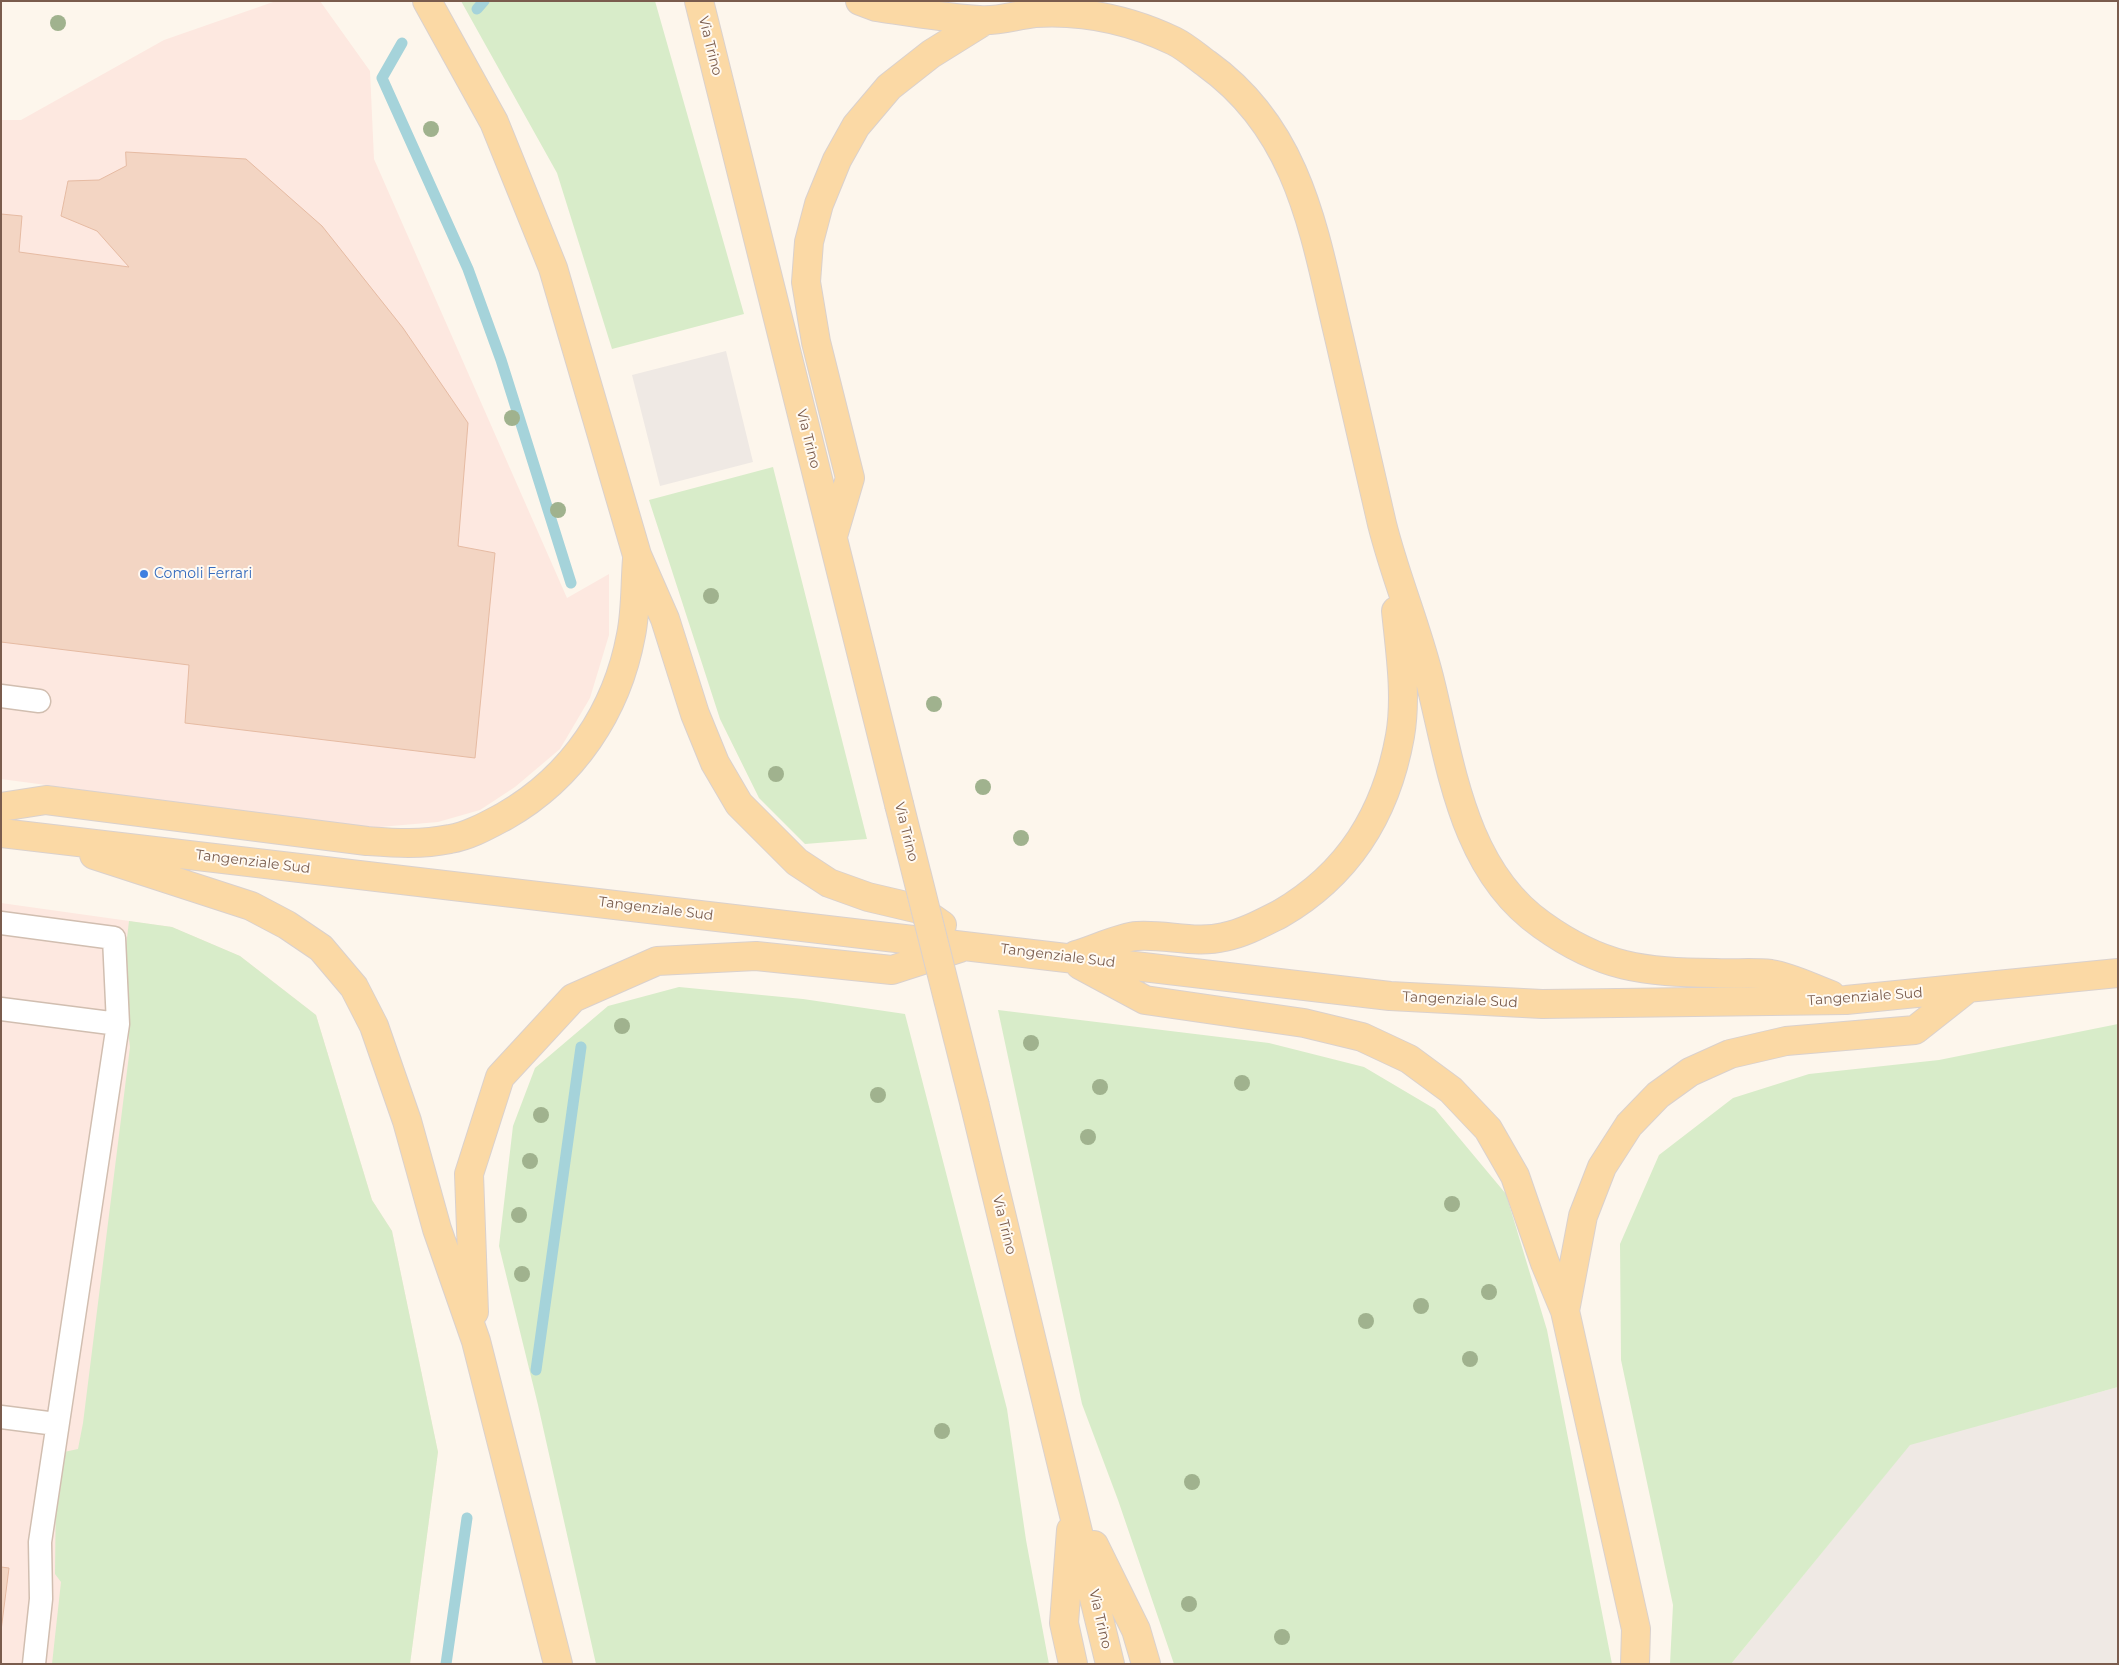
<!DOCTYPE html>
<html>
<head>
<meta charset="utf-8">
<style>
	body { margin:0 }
	#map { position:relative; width:2119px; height:1665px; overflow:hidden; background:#fdf6ec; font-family:Montserrat,sans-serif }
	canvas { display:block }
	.frame { position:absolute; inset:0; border:2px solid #7a5c4d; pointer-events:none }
</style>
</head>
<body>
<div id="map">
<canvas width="2119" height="1665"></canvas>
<div class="frame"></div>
</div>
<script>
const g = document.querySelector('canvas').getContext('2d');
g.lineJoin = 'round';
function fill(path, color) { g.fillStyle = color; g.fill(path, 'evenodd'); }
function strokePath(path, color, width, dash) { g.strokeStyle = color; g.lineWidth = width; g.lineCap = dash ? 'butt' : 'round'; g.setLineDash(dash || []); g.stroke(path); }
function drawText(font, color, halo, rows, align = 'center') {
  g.font = font + ' Montserrat,sans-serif'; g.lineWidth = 4; g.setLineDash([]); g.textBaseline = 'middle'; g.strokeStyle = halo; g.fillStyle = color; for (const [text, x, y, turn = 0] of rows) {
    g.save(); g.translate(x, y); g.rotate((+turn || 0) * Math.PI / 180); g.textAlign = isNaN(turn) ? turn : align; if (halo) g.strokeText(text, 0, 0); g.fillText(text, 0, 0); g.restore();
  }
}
fill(new Path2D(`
	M276,1H320L370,71L374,159L567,598L609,574V635L590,698L560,749L515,787L480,810L438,822L368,828L1,779V120H21L164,40Z
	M1,903L172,927L240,956L316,1015L372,1200L392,1231L438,1452L410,1664H1Z`), '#fde8e0');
fill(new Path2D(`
	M726,351L753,462L660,486L632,375Z
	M2118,1387V1664H1731L1910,1444Z`), '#efe9e4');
fill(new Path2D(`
	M461,1H655L744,314L612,349L557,173Z
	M773,467L867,839L805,844L759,798L720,719L649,500Z
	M129,921L172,927L240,956L316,1015L372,1200L392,1231L438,1452L410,1664H52L61,1582L55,1574L56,1484L64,1452L78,1449L83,1423L130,1047L122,980Z
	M679,987L803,999L905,1014L1007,1409L1026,1540L1049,1664H596L538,1405L499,1246L513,1126L535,1068L608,1006Z
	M998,1010L1269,1043L1364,1067L1435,1109L1506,1194L1547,1330L1612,1664H1174L1118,1500L1082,1404Z
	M2118,1024V1387L1910,1445L1731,1664H1670L1673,1605L1621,1360L1620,1244L1659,1155L1733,1098L1809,1074L1939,1060Z`), '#d8ecc9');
strokePath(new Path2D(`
	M477,9L484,1
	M402,43L382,78L468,269L501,360L571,583
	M536,1370L581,1047
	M446,1664L467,1518`), '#a5d3da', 11);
const building = new Path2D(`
	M126,152L246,159L322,226L403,328L468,423L458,546L495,553L475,758L185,723L189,665L1,642V214L22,216L19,252L129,267L97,231L61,216L68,181L99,180L126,166Z
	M1,1567L9,1568L1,1631Z`);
fill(building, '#f3d5c3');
strokePath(building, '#e6bba3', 1);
const service = new Path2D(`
	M1,696L39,701
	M1,923L114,938L118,1024L40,1542L41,1599L34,1664
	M1,1009L118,1024
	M1,1417L56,1424`);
const primary = new Path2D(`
	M427,1L494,122L553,268L637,555L665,619L695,714L715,763L739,804L797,862L829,883L868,897L919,909L942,925
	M699,1L899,804
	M860,1L876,7C910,12 945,18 979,20C997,22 1016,15 1035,13C1083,10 1130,20 1174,41C1186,47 1196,56 1207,64C1300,131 1314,232 1339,337C1353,399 1368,461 1382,524C1395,576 1416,625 1429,677C1451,764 1462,869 1542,925C1602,968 1643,972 1715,973C1733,974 1753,972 1771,974C1791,977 1812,988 1831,995
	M833,536L850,478L816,342L806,282L809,242L819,204L837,160L856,126L889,87L931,54L984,21
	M1,807L46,800L367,841C395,843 421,845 450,839C469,836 488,825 505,816C573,777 617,711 631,635C636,611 635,584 637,559
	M1,833L1390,996L1542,1004L1846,1000L2118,973
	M94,855L251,906L287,925L321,948L354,987L374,1026L407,1121L437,1229L476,1341L558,1664
	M1076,955C1094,950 1120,937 1137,936C1166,934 1196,944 1224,937C1244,933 1262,923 1280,914C1349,874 1386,814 1400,736C1407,696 1400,651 1396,611
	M1080,965L1145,1000L1304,1023L1362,1037L1409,1059L1451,1090L1488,1129L1515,1176L1545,1263L1565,1311L1636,1629L1635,1664
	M975,1106L1110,1664
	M1565,1311L1583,1216L1602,1167L1629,1125L1658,1095L1690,1072L1730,1054L1786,1041L1915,1030L1967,989
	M474,1312L469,1174L500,1077L573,998L657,961L756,956L892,970L960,948
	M1071,1530L1064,1623L1073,1664
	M1094,1545L1136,1630L1146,1664`);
strokePath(service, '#d1beb0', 25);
strokePath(primary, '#dad1cd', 30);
strokePath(service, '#fff', 22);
strokePath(primary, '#fbd9a5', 28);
const primaryBridge = new Path2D(`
	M899,804L975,1106`);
strokePath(primaryBridge, '#dad1cd', 30, []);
strokePath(primaryBridge, '#fbd9a5', 28);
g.fillStyle = '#a0b28e';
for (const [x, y] of [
	[58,23],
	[431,129],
	[512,418],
	[558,510],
	[711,596],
	[934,704],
	[776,774],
	[983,787],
	[1021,838],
	[622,1026],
	[1031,1043],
	[1242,1083],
	[1100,1087],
	[878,1095],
	[541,1115],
	[1088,1137],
	[530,1161],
	[1452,1204],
	[519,1215],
	[522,1274],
	[1489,1292],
	[1421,1306],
	[1366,1321],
	[1470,1359],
	[942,1431],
	[1192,1482],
	[1189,1604],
	[1282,1637]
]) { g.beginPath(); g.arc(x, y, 8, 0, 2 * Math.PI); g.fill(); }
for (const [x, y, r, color] of [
	[144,574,5,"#3f7fe0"]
]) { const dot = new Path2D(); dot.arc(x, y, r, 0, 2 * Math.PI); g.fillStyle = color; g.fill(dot); strokePath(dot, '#fffaf3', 2); }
drawText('14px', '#7a5c4d', '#fffaf3', [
	["Via Trino",710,46,76],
	["Via Trino",808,439,76],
	["Via Trino",906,832,76],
	["Tangenziale Sud",253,862,7],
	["Tangenziale Sud",656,909,7],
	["Tangenziale Sud",1058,956,7],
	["Tangenziale Sud",1865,997,-4],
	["Tangenziale Sud",1460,1000,3],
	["Via Trino",1004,1225,76],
	["Via Trino",1100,1619,77]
]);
drawText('14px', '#366cbe', '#fffaf3', [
	["Comoli Ferrari",154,574]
], 'left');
</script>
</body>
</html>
